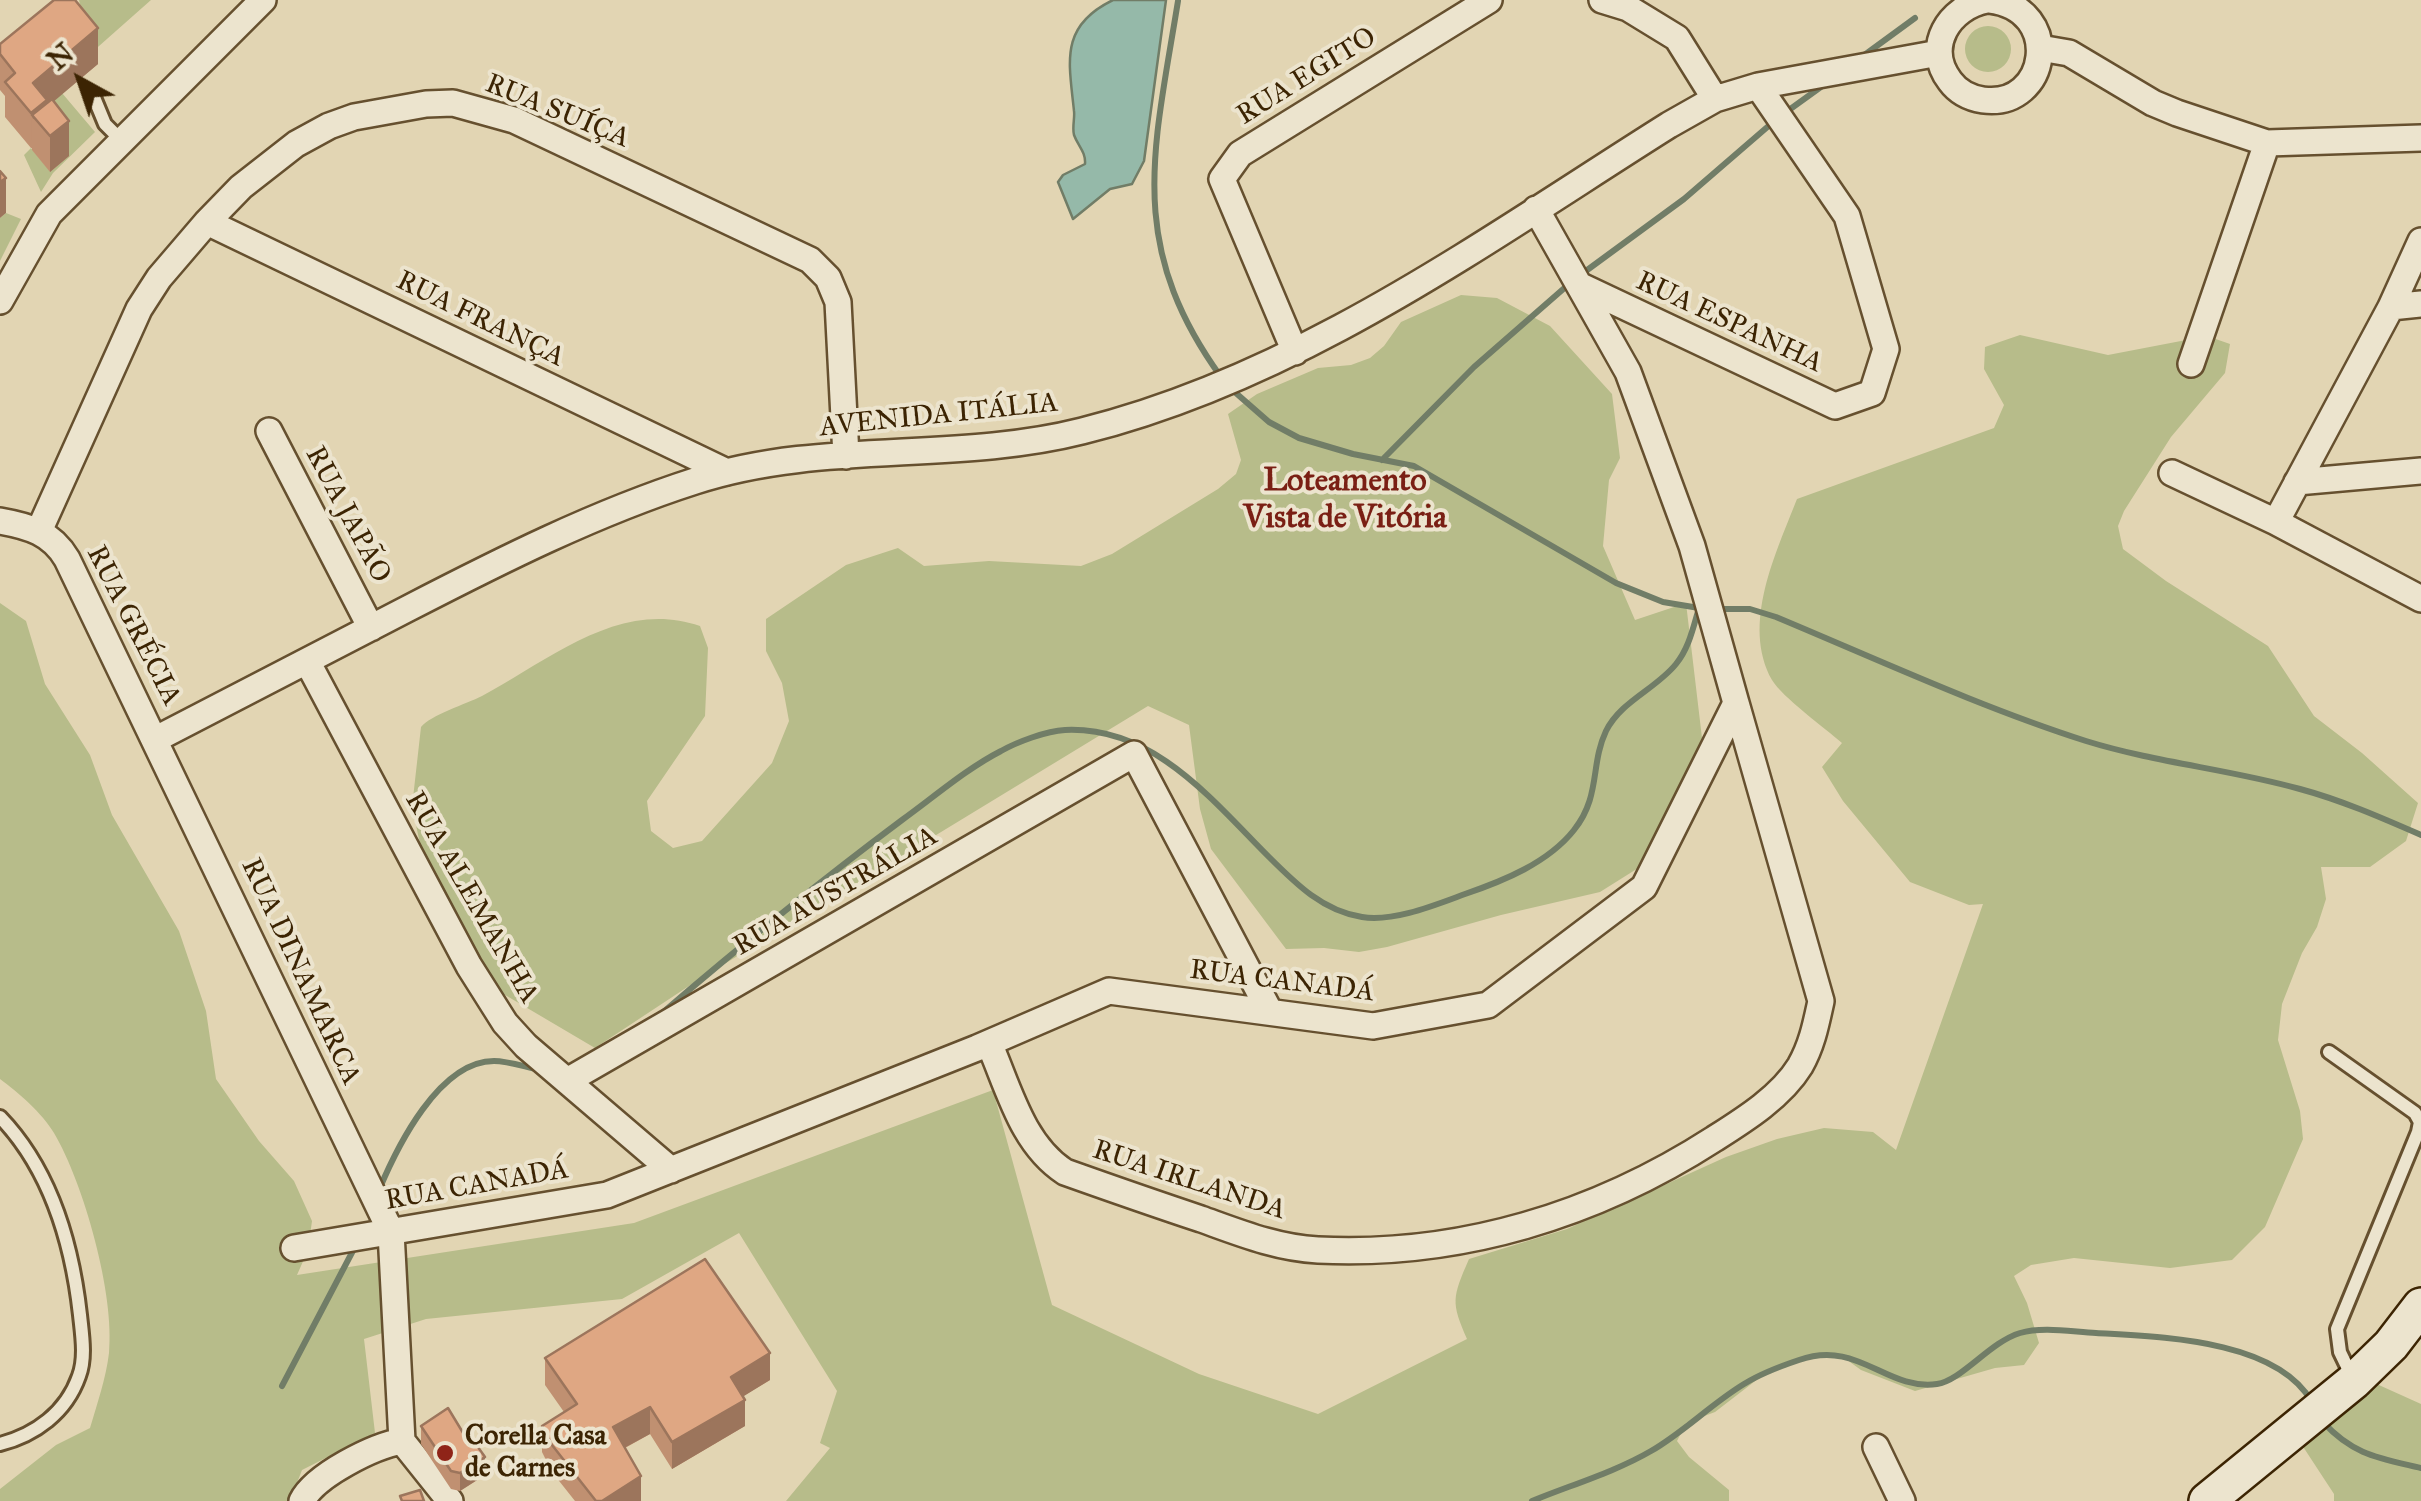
<!DOCTYPE html>
<html>
<head>
<meta charset="utf-8">
<style>
	body { margin:0 }
	#map { position:relative; width:2421px; height:1501px; overflow:hidden; background:#e2d5b3; font-family:"IM FELL Great Primer",serif }
	canvas { display:block }
	.north { position:absolute; left:30px; top:30px; width:100px; height:100px; -webkit-text-stroke:8px #ece4ce; paint-order:stroke; rotate:320deg; font-size:28px; font-weight:700; line-height:40px; text-align:center; color:#3c2403 }
	.north::after { content:''; display:block; margin:auto; width:35px; height:45px; background:#3c2403; clip-path:polygon(50% 0,100% 100%,50% 72%,0 100%) }
</style>
</head>
<body>
<div id="map">
<canvas width="2421" height="1501"></canvas>
<div class="north">N</div>
</div>
<script>
const g = document.querySelector('canvas').getContext('2d');
g.lineJoin = 'round';
function fill(path, color) { g.fillStyle = color; g.fill(path, 'evenodd'); }
function strokePath(path, color, width, dash) { g.strokeStyle = color; g.lineWidth = width; g.lineCap = dash ? 'butt' : 'round'; g.setLineDash(dash || []); g.stroke(path); }
function drawText(font, color, halo, rows, align = 'center') {
  g.font = font + ' "IM FELL Great Primer",serif'; g.lineWidth = 8; g.setLineDash([]); g.textBaseline = 'middle'; g.strokeStyle = halo; g.fillStyle = color; for (const [text, x, y, turn = 0] of rows) {
    g.save(); g.translate(x, y); g.rotate((+turn || 0) * Math.PI / 180); g.textAlign = isNaN(turn) ? turn : align; if (halo) g.strokeText(text, 0, 0); g.fillText(text, 0, 0); g.restore();
  }
}
fill(new Path2D(`
	M79,0H151L90,54Z
	M1965 49a23 23 0 1 1 46 0a23 23 0 1 1-46 0Z
	M62,93L95,132L53,173L41,192L24,155L31,148L50,171L33,119Z
	M6,213L21,219L0,261V218Z
	M1461,295L1497,298L1550,326L1612,394L1620,458L1609,480L1603,546L1635,620L1686,603L1702,738L1651,860L1600,892L1501,915L1387,947L1359,952L1324,948L1286,949L1211,849L1200,809L1189,725L1148,706L698,980L595,1048L495,989L424,862L412,807L421,727C431,715 466,704 482,696C549,660 620,598 700,626L708,648L705,716L647,801L651,831L673,848L702,841L772,763L789,721L782,683L766,651V619L846,565L898,548L924,566L989,561L1081,566L1112,554L1218,489L1236,474L1241,460L1228,414L1257,394L1318,368L1351,365L1370,358L1384,346L1401,322Z
	M2020,335L2108,355L2207,336L2230,344L2225,373L2171,437L2124,511L2118,526L2123,549L2166,581L2268,646L2314,716L2362,753L2418,803L2406,841L2370,867H2321L2326,899L2317,927L2302,953L2282,1004L2278,1040L2300,1111L2303,1139L2265,1227L2232,1260L2170,1268L2074,1258L2031,1265L2014,1276L2027,1303L2039,1343L2024,1365L1995,1368L1915,1391L1861,1370L1843,1357H1803L1763,1375L1715,1412L1686,1423L1677,1441L1689,1457L1729,1490V1501H786L830,1448L820,1443L837,1391L739,1233L622,1299L426,1319L364,1339L375,1433L302,1470L290,1501H0V1489L56,1445L90,1428C97,1404 106,1378 109,1353C115,1295 84,1184 54,1133C42,1113 19,1093 0,1079V603L26,621L45,684L90,755L112,815L179,931L206,1011L216,1079L259,1141L294,1181L312,1221L308,1250L297,1275L634,1223L993,1090L1052,1305L1199,1374L1318,1414L1467,1339C1451,1302 1452,1298 1469,1259L1567,1229L1726,1157L1777,1139L1824,1128L1873,1132L1896,1150L1983,904L1969,905L1910,882L1843,801L1822,767L1842,743C1825,728 1782,697 1772,680C1741,624 1776,553 1797,499L1994,428L2004,405L1984,369L1985,347Z
	M2370,1381L2421,1404V1501H2334V1494L2298,1439Z`), '#b7bc8a');
const water = new Path2D(`
	M1113,0H1166L1144,161L1132,184L1110,189L1073,219L1058,182L1063,175L1085,164C1086,152 1078,146 1074,135C1072,127 1075,118 1074,111C1069,62 1059,26 1113,0Z`);
fill(water, '#95b9a9');
strokePath(water, '#717d67', 2.5);
strokePath(new Path2D(`
	M1178,1C1154,150 1125,244 1221,377
	M1863,56L1915,18
	M1782,115L1825,84
	M1579,276L1684,199L1772,123
	M1229,387L1269,422L1299,438L1353,454L1414,466L1616,583L1663,602L1699,608
	M1382,460L1474,367L1569,284
	M1716,609H1750L1776,617C1879,660 1980,707 2086,741C2157,763 2229,769 2300,789C2341,800 2382,818 2421,835
	M661,1014C739,947 819,882 902,820C934,797 966,769 1001,751C1017,742 1046,731 1065,730C1154,726 1212,800 1269,857C1296,884 1323,911 1362,917C1394,922 1435,905 1465,894C1503,881 1548,863 1574,830C1601,796 1590,765 1606,731C1621,701 1656,689 1676,664C1689,648 1693,628 1699,608
	M379,1190C397,1147 439,1061 494,1061C508,1061 525,1067 540,1070
	M282,1386L357,1243
	M2323,1422C2353,1455 2379,1458 2421,1468
	M1532,1501C1571,1485 1615,1472 1651,1451C1684,1432 1711,1404 1744,1384C1760,1374 1781,1366 1799,1360C1858,1339 1886,1391 1937,1384C1961,1381 1990,1342 2020,1333C2043,1326 2073,1332 2096,1333C2160,1337 2276,1339 2312,1402`), '#717d67', 6);
const lane = new Path2D(`
	M93,95L105,124L121,140
	M2329,1052L2415,1113L2420,1122L2418,1132L2337,1329L2340,1352L2353,1379
	M0,1117C51,1170 72,1243 80,1315C82,1334 86,1358 79,1376C66,1413 35,1435 0,1444`);
const street = new Path2D(`
	M1602,0L1628,8L1677,38L1715,99
	M1987,0C1949,7 1924,47 1950,81C1958,92 1970,98 1983,100C2049,109 2064,9 1990,0
	M2040,48L2069,53L2153,103L2177,113L2267,143L2421,138
	M207,222L727,472
	M1579,285L1835,406L1872,393L1886,349L1847,216L1758,86
	M0,301L49,214L263,0
	M2391,307L2421,304
	M1295,352L1222,179L1240,154L1489,0
	M2191,364L2267,143
	M269,431L371,628
	M2172,473L2276,522L2421,599
	M2297,482L2421,471
	M0,521C29,526 52,533 67,559L391,1232L402,1441
	M2276,522L2391,307L2421,241
	M39,531L139,309L159,278L207,222L241,187L296,144L329,126L354,117L426,104L453,103L514,120L810,260L828,278L838,302L846,456
	M307,661L469,966L505,1023L526,1046L671,1170
	M156,739C240,696 323,652 407,609C500,561 595,513 695,481C820,440 956,463 1082,431C1299,377 1483,242 1669,125L1715,99L1758,86L1939,53
	M989,1043C1009,1089 1022,1144 1065,1172C1110,1188 1156,1204 1201,1219C1240,1233 1277,1248 1318,1250C1460,1257 1596,1215 1714,1139C1744,1120 1781,1097 1800,1066C1812,1045 1816,1024 1821,1001L1736,703
	M567,1081L1134,754L1270,1012
	M294,1248L607,1195L977,1048L1109,991L1373,1026L1488,1005L1644,887L1736,703L1692,546L1628,372L1536,209
	M1876,1447L1902,1501
	M302,1501C315,1475 374,1446 402,1441L450,1501`);
const secondary = new Path2D(`
	M2207,1501L2354,1381L2391,1345L2421,1306`);
strokePath(lane, '#66502f', 18);
strokePath(street, '#66502f', 30);
strokePath(secondary, '#3c2403', 40);
strokePath(lane, '#ece4ce', 12);
strokePath(street, '#ece4ce', 25);
strokePath(secondary, '#ece4ce', 35);
fill(new Path2D(`
	M0,44L98,64L53,101L69,156L50,172L32,150V148H31L5,117V96L0,90Z
	M545,1358L770,1380L743,1396L745,1426L672,1469L650,1434L625,1448L641,1501H575L552,1472L542,1452V1426L564,1412L545,1385Z
	M421,1426L485,1475L460,1491L451,1489L421,1444Z`), '#c09071');
fill(new Path2D(`
	M98,28V64L33,119L32,115L31,148L33,83Z
	M69,121V156L50,172V136Z
	M6,178V213L0,218V182Z
	M770,1353V1380L731,1404V1377Z
	M745,1400V1426L672,1469V1442Z
	M650,1407V1434L613,1454V1427Z
	M485,1457V1475L460,1491V1473Z
	M641,1476V1501H602Z`), '#9c755c');
const building = new Path2D(`
	M54,0H75L98,28L33,83L47,100L31,113L5,82L15,73L0,54V44Z
	M52,99L69,121L50,136L32,115Z
	M0,171L6,178L0,182Z
	M705,1259L770,1353L731,1377L745,1400L672,1442L650,1407L613,1427L641,1476L602,1501H596L552,1445L542,1426L577,1404L545,1358Z
	M448,1408L471,1446L475,1443L485,1457L460,1473L451,1471L421,1426Z
	M420,1490L424,1501H402L400,1496Z`);
fill(building, '#dfa783');
strokePath(building, '#9c755c', 2.5);
for (const [x, y, r, color] of [
	[445,1453,10,"#8f2418"]
]) { const dot = new Path2D(); dot.arc(x, y, r, 0, 2 * Math.PI); g.fillStyle = color; g.fill(dot); strokePath(dot, '#ece4ce', 4); }
drawText('28px', '#3c2403', '#ece4ce', [
	["RUA EGITO",1307,77,-32],
	["RUA SUÍÇA",557,112,22],
	["RUA FRANÇA",480,320,26],
	["RUA ESPANHA",1729,323,25],
	["AVENIDA ITÁLIA",939,416,-6],
	["RUA JAPÃO",347,515,62],
	["RUA GRÉCIA",133,626,63],
	["RUA AUSTRÁLIA",836,892,-30],
	["RUA ALEMANHA",471,898,60],
	["RUA DINAMARCA",300,972,65],
	["RUA CANADÁ",1282,982,7],
	["RUA IRLANDA",1189,1181,18],
	["RUA CANADÁ",477,1186,-10]
]);
drawText('bold 28px', '#3c2403', '#ece4ce', [
	["Corella Casa",465,1437],
	["de Carnes",465,1469]
], 'left');
drawText('bold 32px', '#7a1f14', '#ece4ce', [
	["Loteamento",1345,482],
	["Vista de Vitória",1345,519]
]);
</script>
</body>
</html>
